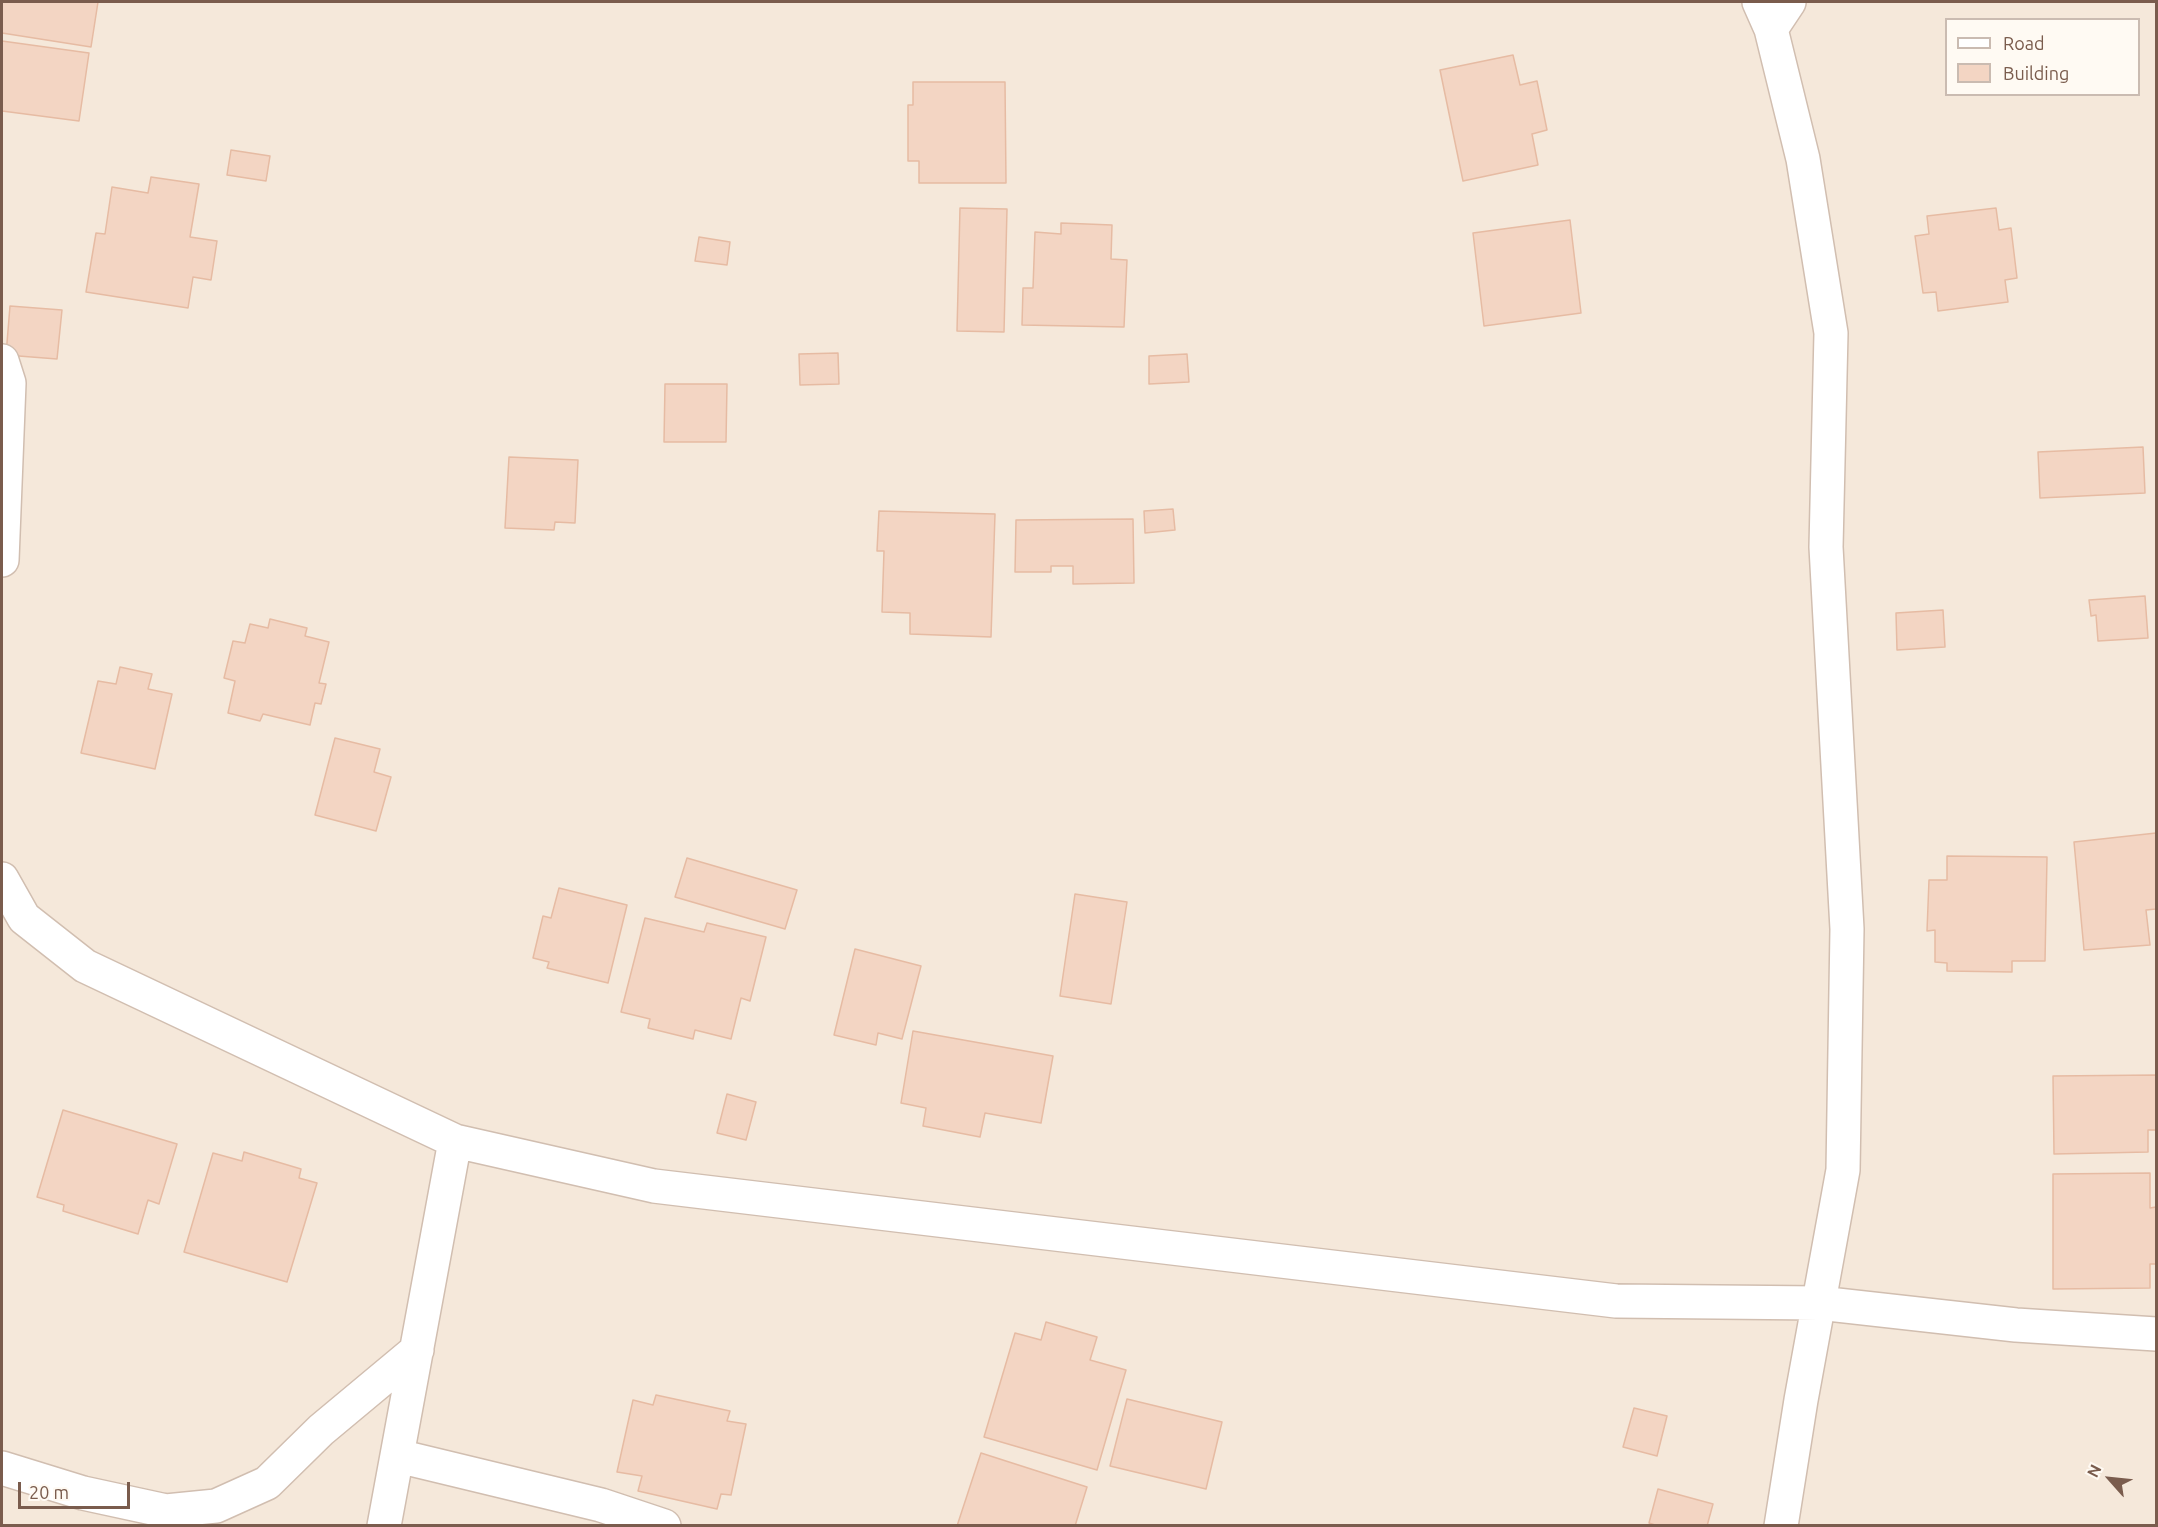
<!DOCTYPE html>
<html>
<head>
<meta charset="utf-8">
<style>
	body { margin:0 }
	#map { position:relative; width:2158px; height:1527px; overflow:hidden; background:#fdf6ec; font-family:Ubuntu,sans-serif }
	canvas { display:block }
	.frame { position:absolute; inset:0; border:3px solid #7a5c4d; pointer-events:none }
	.legend { position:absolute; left:1945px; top:18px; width:195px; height:78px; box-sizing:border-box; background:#fffaf3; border:2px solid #cabbb1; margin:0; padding:8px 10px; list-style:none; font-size:18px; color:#7a5c4d }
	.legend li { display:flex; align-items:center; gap:12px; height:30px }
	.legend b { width:30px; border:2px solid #cabbb1 }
	.north { position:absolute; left:2080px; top:1449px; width:60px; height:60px; -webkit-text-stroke:4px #fffaf3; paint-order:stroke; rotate:297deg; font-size:16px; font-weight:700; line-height:24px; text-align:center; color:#7a5c4d }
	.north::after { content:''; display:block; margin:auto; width:21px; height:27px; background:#7a5c4d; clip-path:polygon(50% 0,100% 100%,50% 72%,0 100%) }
	.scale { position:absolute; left:18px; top:1482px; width:112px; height:27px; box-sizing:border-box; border:3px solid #7a5c4d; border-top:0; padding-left:8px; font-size:18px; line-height:21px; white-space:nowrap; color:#7a5c4d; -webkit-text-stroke:4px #fffaf3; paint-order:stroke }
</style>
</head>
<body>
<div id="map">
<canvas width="2158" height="1527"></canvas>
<div class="frame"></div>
<ul class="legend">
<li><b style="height:8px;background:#fff"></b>Road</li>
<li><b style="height:16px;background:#f3d5c3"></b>Building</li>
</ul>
<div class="north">N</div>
<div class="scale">20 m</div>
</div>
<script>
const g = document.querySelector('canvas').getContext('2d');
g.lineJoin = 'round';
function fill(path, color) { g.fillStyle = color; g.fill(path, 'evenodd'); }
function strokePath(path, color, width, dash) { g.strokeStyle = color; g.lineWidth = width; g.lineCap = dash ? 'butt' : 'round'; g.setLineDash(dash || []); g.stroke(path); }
fill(new Path2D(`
	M2,2H2156V1525H2ZM1946,20H2138V94H1946Z`), '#f5e8da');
const building = new Path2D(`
	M2,2H98L91,47L2,33Z
	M2,41L89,53L79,121L2,111Z
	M1513,55L1520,85L1537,81L1547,130L1532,134L1538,165L1463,181L1440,70Z
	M913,82H1005L1006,183H919V161H908V105H913Z
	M231,150L270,156L266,181L227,175Z
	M151,177L199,184L190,237L217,241L211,280L193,277L188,308L86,292L96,233L105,234L112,187L148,193Z
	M960,208L1007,209L1004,332L957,331Z
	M1996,208L1999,230L2011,228L2017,278L2005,280L2008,302L1938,311L1936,292L1923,293L1915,236L1929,234L1927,216Z
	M1570,220L1581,313L1484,326L1473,233Z
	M1061,223L1112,225L1111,259L1127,260L1124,327L1022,325L1023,288H1033L1035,232L1061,234Z
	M699,237L730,242L727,265L695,261Z
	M10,306L62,310L57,359L6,355Z
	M838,353L839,384L800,385L799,354Z
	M1187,354L1189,382L1149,384V356Z
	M665,384H727L726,442H664Z
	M2143,447L2145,493L2040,498L2038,452Z
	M509,457L578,460L575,523L555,522L554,530L505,528Z
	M1173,509L1175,530L1145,533L1144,511Z
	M879,511L995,514L991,637L910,634V613L882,612L884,551H877Z
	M1133,519L1134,583L1073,584V566H1051V572H1015L1016,520Z
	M2145,596L2148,638L2098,641L2096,615L2091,616L2089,600Z
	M1943,610L1945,647L1897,650L1896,613Z
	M270,619L307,628L305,636L329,642L319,683L326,684L321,704L315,703L310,725L263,714L260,721L228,713L235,681L224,678L233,641L245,643L250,624L268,628Z
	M120,667L152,674L148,689L172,694L155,769L81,753L98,681L116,684Z
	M335,738L380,749L374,772L391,777L376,831L315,815Z
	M2156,833V909L2146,910L2150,945L2084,950L2074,842Z
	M1947,856L2047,857L2045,961H2012V972L1947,971V963L1935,962V930L1927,931L1929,880H1947Z
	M687,858L797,890L785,929L675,897Z
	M559,888L627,905L608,983L547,968L549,962L533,958L543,916L551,918Z
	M1075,894L1127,902L1111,1004L1060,996Z
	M645,918L704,932L707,923L766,937L750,1001L741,998L731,1039L695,1030L693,1039L648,1028L650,1019L621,1012Z
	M855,949L921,966L902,1039L878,1033L876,1045L834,1035Z
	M913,1031L1053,1056L1041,1123L985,1113L980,1137L923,1126L926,1108L901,1103Z
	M2156,1075V1130H2148V1152L2054,1154L2053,1076Z
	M727,1094L756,1102L746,1140L717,1133Z
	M63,1110L177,1144L159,1204L148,1200L138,1234L63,1211L64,1205L37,1197Z
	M244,1152L301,1169L299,1178L317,1183L287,1282L184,1252L213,1153L242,1161Z
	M2150,1173V1208L2156,1207V1264H2150V1288L2053,1289V1174Z
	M1046,1322L1097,1337L1090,1360L1126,1370L1097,1470L984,1437L1015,1333L1041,1340Z
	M656,1395L730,1411L727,1421L746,1424L731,1495L721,1494L717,1509L638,1491L642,1476L617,1472L633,1400L653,1405Z
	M1127,1399L1222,1422L1206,1489L1110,1466Z
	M1634,1408L1667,1416L1657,1456L1623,1447Z
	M981,1453L1087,1487L1075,1526H957Z
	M1658,1489L1713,1504L1707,1526H1658L1649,1523Z`);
fill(building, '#f3d5c3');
strokePath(building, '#e6bba3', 1.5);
const minor = new Path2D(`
	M1759,2L1771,29L1803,159L1831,333L1826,547L1847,929L1843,1170L1801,1400L1781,1526
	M1771,29L1789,2
	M2,361L9,383L2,560
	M2,879L24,918L85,966L455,1141L654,1186L1616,1301L1819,1303L2016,1325L2156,1334
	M398,1456L601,1505L664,1526
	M2,1468L83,1493L166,1511L216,1506L267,1483L321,1430L417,1350
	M384,1526L455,1141`);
strokePath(minor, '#d1beb0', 36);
strokePath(minor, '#fff', 33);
</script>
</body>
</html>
